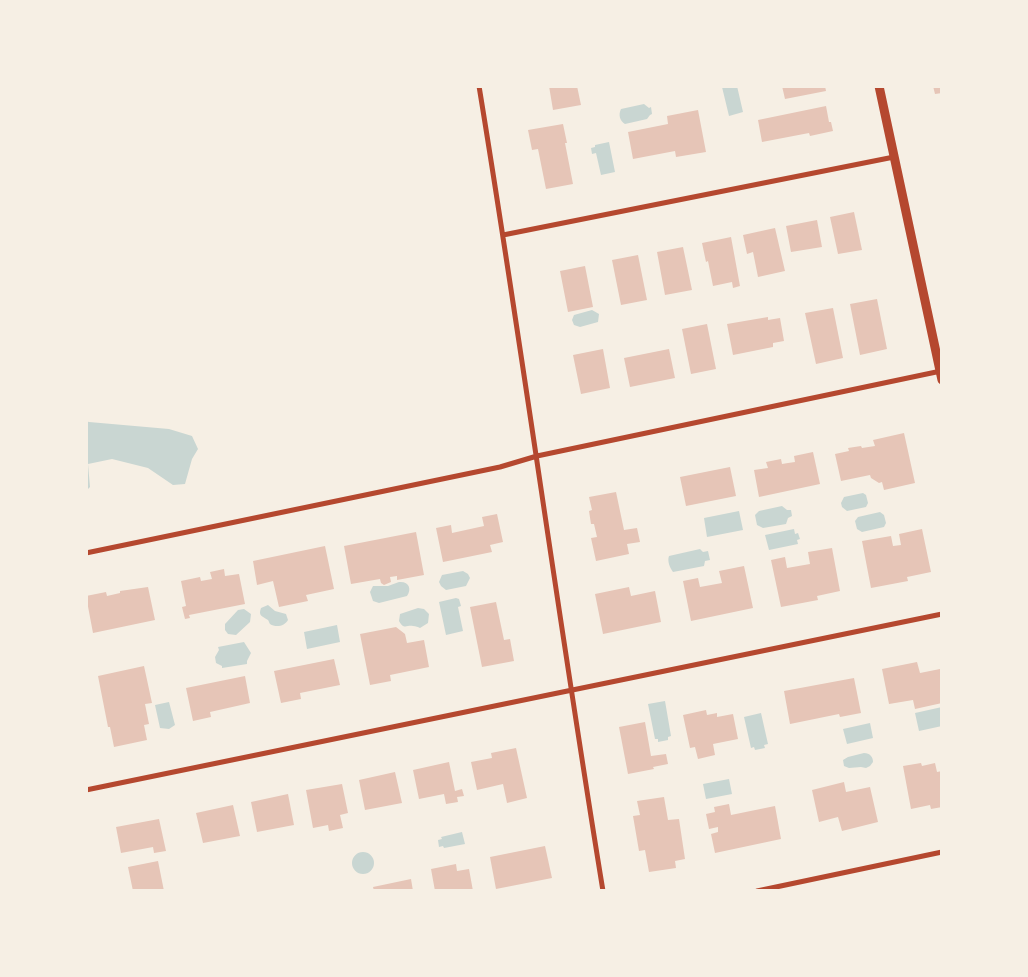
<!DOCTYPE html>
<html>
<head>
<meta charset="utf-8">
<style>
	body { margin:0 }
	#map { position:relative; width:1028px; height:977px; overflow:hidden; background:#f6efe4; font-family:"Nunito Sans",sans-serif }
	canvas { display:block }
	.frame { position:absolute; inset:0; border:88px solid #f6efe4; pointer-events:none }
</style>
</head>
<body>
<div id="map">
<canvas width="1028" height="977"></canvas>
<div class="frame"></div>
</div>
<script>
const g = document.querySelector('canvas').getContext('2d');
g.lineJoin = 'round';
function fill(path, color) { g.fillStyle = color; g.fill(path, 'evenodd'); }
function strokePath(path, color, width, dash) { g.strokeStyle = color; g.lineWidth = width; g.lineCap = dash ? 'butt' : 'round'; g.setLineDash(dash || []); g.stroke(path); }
fill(new Path2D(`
	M727,86H737L743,112L729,116L722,87Z
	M644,104L649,108L651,107L652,114L650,115L647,119L625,124C620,121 618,115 621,109Z
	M609,142L615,172L601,175L596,153L592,154L591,148L595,147V145Z
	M592,310L599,314L598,322L580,327L574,325L572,320L574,315Z
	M86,421L89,422L169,429L192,436L198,449L192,459L185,484L173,485L148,468L112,459L88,464L90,487L86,491Z
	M863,493L866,495L868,503L866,507L847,511L842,507L841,503L844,497Z
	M782,506L787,510H791L792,516L788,518L786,524L763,528L757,525L755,515L759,511Z
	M739,511L743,530L707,537L704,518Z
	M880,512L884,515L886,523L884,527L862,532L857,529L855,521L858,517Z
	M794,529L795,534L798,533L800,539L797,540L798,544L769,550L765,535Z
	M700,549L703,552L708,551L710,560L705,561L704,566L673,572C670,568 667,561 669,556Z
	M463,571L468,574L470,578L466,586L446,590L441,586L439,582L442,575Z
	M399,582C409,581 412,589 407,596L379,603L373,601L370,592L373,586H388Z
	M456,598L459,599L461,606L458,607L463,631L446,635L439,602Z
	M268,605L275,611L286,614L288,620C285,626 276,628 270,624C269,623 269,621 268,620C262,616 258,616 261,608Z
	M418,608L424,609L429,614L428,623L420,628C418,627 416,626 413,626C406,625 404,630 399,621L400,614Z
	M244,609L251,614L250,622L236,635L228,634L225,630V624L238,610Z
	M337,625L340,642L307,649L304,632Z
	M244,642L251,653L247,661V664L222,668V666L216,663L215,657L219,650L218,647Z
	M665,701L671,736L668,737V740L658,742V739H655L648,704Z
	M169,702L175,725L169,729L160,728L155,705Z
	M942,707V726L919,731L915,713Z
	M761,713L768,744L764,745L765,748L755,750L754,747L751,748L744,717Z
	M870,723L873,738L847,744L843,729Z
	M864,753C870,753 873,757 873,762L870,766L866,768L861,767L849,768L844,766L843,760L848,757Z
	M729,779L732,794L706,799L703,784Z
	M462,832L465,844L444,848L443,846L439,847L438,840L442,839L441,837Z
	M352 863a11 11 0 1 1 22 0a11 11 0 1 1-22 0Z`), '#c9d6d2');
fill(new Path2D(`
	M549,86H577L581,105L553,110Z
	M782,86H825L826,91L785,99Z
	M933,86H942V93L935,94Z
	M826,106L829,122H831L833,131L810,136L809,133L762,142L758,120Z
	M698,110L706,152L676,157L675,151L633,159L628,132L668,124L667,116Z
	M563,124L567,143H565L573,184L546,189L538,149L532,150L528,130Z
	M854,212L862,250L838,254L830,217Z
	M817,220L822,247L791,252L786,226Z
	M775,228L785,271L758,277L753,252L747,254L743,235Z
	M731,237L740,286L733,288L732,282L713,286L708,261L706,262L702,243Z
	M683,247L692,290L665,295L657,252Z
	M638,255L647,300L621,305L612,260Z
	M585,266L593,307L568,312L560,271Z
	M877,299L887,349L860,355L850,304Z
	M833,308L843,358L816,364L805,313Z
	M768,317V320L780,318L784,341L773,343V347L733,355L727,324Z
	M707,324L716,369L691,374L682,329Z
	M603,349L610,388L581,394L573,355Z
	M669,349L675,378L630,387L624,358Z
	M904,433L915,483L884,490L882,482L879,483L871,478L870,475L841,481L835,454L849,451L848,448L861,446L862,448L875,446L873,440Z
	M813,452L820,484L759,497L754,470L768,468L766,462L781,459L782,464L788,463L795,462L794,456Z
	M730,467L736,496L686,506L680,477Z
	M616,492L624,530L637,528L640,542L627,544L629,554L596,561L591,538L597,537L594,524H591L589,511L592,510L589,497Z
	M497,514L503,542L490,545L492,552L443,562L436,528L451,525L452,533L484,526L482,517Z
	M922,529L931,572L907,577L908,581L871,588L862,541L891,536L893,546L901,545L899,534Z
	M416,532L424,575L397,580V576L390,577L391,582L384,585L381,583L380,579L351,584L344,546Z
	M325,546L334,589L306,595L308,601L279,607L273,581L257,585L253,561Z
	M832,548L840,591L817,596L818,600L781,607L771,560L785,557L787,568L810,564L808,552Z
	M744,566L753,608L691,621L683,581L698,578L700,587L722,583L719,571Z
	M224,569L225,576L239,574L245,604L189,615L190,618L185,619L182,607L186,606L181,581L200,577L201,581L212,579L210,572Z
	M148,587L155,620L93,633L86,596L106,592L107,596L120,593V591Z
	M629,587L631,596L655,591L661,622L603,634L595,594Z
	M496,602L504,640L510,639L514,661L482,667L470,607Z
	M396,627L405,634L407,643L424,640L429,667L390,675L391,681L370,685L360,634Z
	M334,659L340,685L300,693L301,699L281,703L274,671Z
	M917,662L920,673L940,669L942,680V703L915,709L913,700L889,704L882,669Z
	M144,666L152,703L145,704L149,724L144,725L147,740L114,747L110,727H108L98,676Z
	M245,676L250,703L210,712L211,717L193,721L186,688Z
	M854,678L861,713L840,717L839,714L790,724L784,691Z
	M706,710L707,715L717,713V717L733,714L738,739L713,744L715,755L698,759L695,747L690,748L683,715Z
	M645,722L651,756L666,754L668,764L653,767L654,769L628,774L619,727Z
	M516,748L527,798L507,803L503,784L477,790L471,762L492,758L491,753Z
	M449,762L455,791L462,789L464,796L457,797L458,802L446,804L444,794L419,799L413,770Z
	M921,763L922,766L935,763L937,772L942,771V807L931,809L930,805L911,809L903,766Z
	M395,772L402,803L365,810L359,780Z
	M844,782L846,792L870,787L878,822L842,831L838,817L819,822L812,790Z
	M342,784L348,813L340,815L343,828L329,831L328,825L313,828L306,790Z
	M288,794L294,825L257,832L251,802Z
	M664,797L668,820L679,819L685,859L675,861L676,868L649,872L645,850L639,851L633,816L640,815L637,801Z
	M729,804L731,815L775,806L781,839L715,853L711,834L718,832V827L709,829L706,814L715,812L714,807Z
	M233,805L240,836L203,843L196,813Z
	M159,819L166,851L154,853L153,847L121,853L116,827Z
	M545,846L552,878L496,889L490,857Z
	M158,861L164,891H133L128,867Z
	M456,864L457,871L469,869L473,891H435L431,869Z
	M411,879L413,891H374L373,887Z`), '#e6c5b7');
strokePath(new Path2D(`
	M479,86C523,354 559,623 603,891
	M503,235L894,157
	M86,553L500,467L537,456L941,371
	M86,790L942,614
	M757,891L942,852`), '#b5482f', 5);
strokePath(new Path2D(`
	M879,86L942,380`), '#b5482f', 9);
</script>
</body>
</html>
